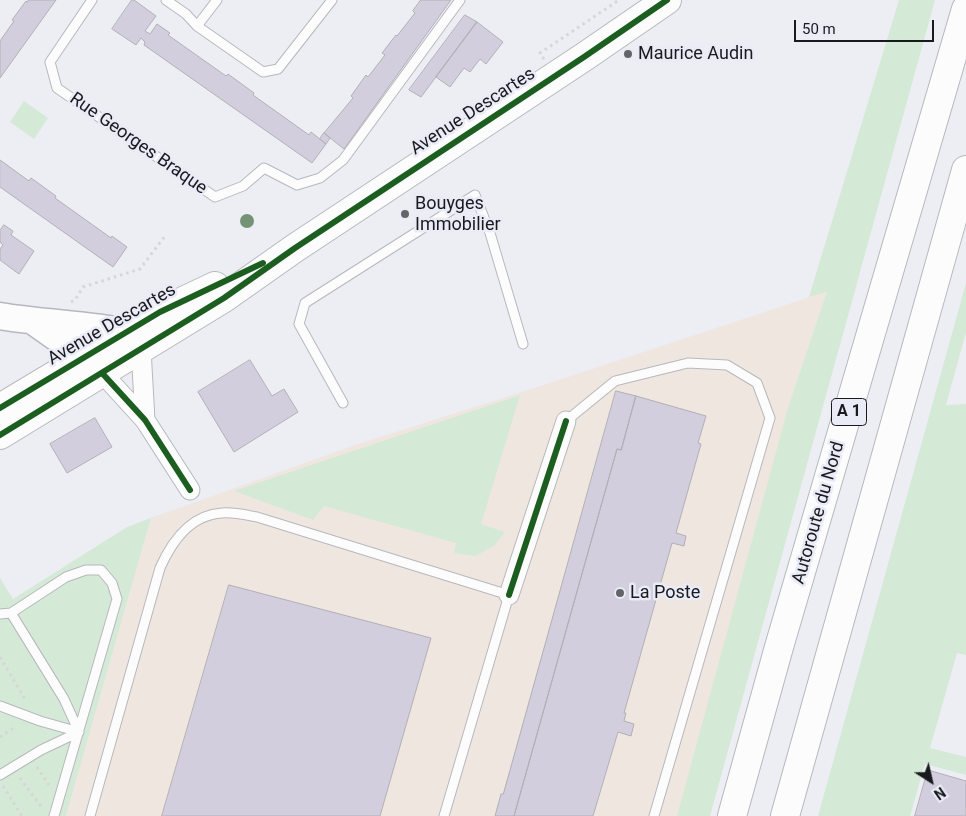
<!DOCTYPE html>
<html>
<head>
<meta charset="utf-8">
<style>
	body { margin:0 }
	#map { position:relative; width:966px; height:816px; overflow:hidden; background:#eceef4; font-family:Roboto,sans-serif }
	canvas { display:block }
	.north { position:absolute; left:906px; top:756px; width:50px; height:50px; -webkit-text-stroke:4px #e9ecf7; paint-order:stroke; rotate:145deg; font-size:14px; font-weight:700; line-height:20px; text-align:center; color:#191a1d }
	.north::after { content:''; display:block; margin:auto; width:18px; height:22px; background:#191a1d; clip-path:polygon(50% 0,100% 100%,50% 72%,0 100%) }
	.scale { position:absolute; left:794px; top:20px; width:140px; height:22px; box-sizing:border-box; border:2px solid #191a1d; border-top:0; padding-left:6px; font-size:15px; line-height:18px; white-space:nowrap; color:#191a1d; -webkit-text-stroke:4px #e9ecf7; paint-order:stroke }
</style>
</head>
<body>
<div id="map">
<canvas width="966" height="816"></canvas>
<div class="north">N</div>
<div class="scale">50 m</div>
</div>
<script>
const g = document.querySelector('canvas').getContext('2d');
g.lineJoin = 'round';
function fill(path, color) { g.fillStyle = color; g.fill(path, 'evenodd'); }
function strokePath(path, color, width, dash) { g.strokeStyle = color; g.lineWidth = width; g.lineCap = dash ? 'butt' : 'round'; g.setLineDash(dash || []); g.stroke(path); }
function drawText(font, color, halo, rows, align = 'center') {
  g.font = font + ' Roboto,sans-serif'; g.lineWidth = 5; g.setLineDash([]); g.textBaseline = 'middle'; g.strokeStyle = halo; g.fillStyle = color; for (const [text, x, y, turn = 0] of rows) {
    g.save(); g.translate(x, y); g.rotate((+turn || 0) * Math.PI / 180); g.textAlign = isNaN(turn) ? turn : align; if (halo) g.strokeText(text, 0, 0); g.fillText(text, 0, 0); g.restore();
  }
}
fill(new Path2D(`
	M858,281L706,816H66L151,518L355,445L556,381Z`), '#efe6e0');
fill(new Path2D(`
	M899,0H935L710,816H677L788,408L827,292L809,297Z
	M24,101L48,118L34,139L10,122Z
	M966,283V332L946,405L966,404V655L957,653L930,748L966,757V775L925,764L910,816H818Z
	M520,395L481,524L505,532L494,546L475,556L454,553L456,543L324,506L313,520L234,491Z
	M151,518L66,816H0V578L13,599L127,527Z`), '#d5e9d7');
const building = new Path2D(`
	M29,0H56L0,78V41L14,21L12,20L26,1L27,2Z
	M132,0H134L156,16L145,31L150,34L157,24L170,33L168,35L226,76L228,74L254,93L253,95L309,135L311,132L326,144L312,163L144,45L145,42L141,38L136,45L112,29Z
	M421,0H451L344,149L324,133L353,98L351,96L366,75L368,77L385,55L382,53L396,35L397,36L415,13L413,11Z
	M465,15L477,22L421,97L409,90Z
	M477,22L503,42L486,64L480,59L470,72L464,68L450,87L436,77Z
	M324,133L330,138L326,144L320,139Z
	M0,160L29,181L31,178L56,196L55,198L111,238L112,236L127,247L113,267L0,187Z
	M4,225L13,231L11,235L34,251L19,274L0,260V249L3,245L0,242V231Z
	M250,360L272,396L284,389L298,412L234,452L198,392Z
	M616,391L636,396L621,450L617,449L514,816H495L501,794H503Z
	M636,396L706,416L698,443L701,444L676,533L686,536L684,546L672,543L624,713H626L624,721L634,724L631,736L618,732L593,816H514L617,449L621,450Z
	M95,418L112,447L67,473L50,444Z
	M229,585L431,638L380,816H162Z
	M928,770L966,781V816H915Z`);
fill(building, '#d3cedd');
strokePath(building, '#b1b0b5', 1);
const lane = new Path2D(`
	M92,0L50,62L57,88L215,197L243,186L264,168L297,185L320,178L343,160L460,0
	M166,0L186,14L197,26L217,0
	M197,26L263,72L278,69L332,0
	M343,403L299,324L305,303L475,195L490,233L523,344
	M566,421L615,381L688,363L727,365L757,383L770,418L654,816
	M11,613L64,699L79,732
	M0,614L11,613L66,577L86,570H101L112,583L117,599L54,816
	M0,706L40,721L79,732
	M0,775L41,750L79,732
	M90,816L160,568C172,541 190,515 222,513C233,512 246,515 257,517L509,595L444,816`);
const street = new Path2D(`
	M141,349L145,420
	M102,373L145,420L190,490
	M509,595L566,421`);
const secondary = new Path2D(`
	M0,316C42,323 85,324 128,332
	M34,322L68,346L82,359`);
const primary = new Path2D(`
	M0,408L160,312L215,286
	M0,435L224,298L295,248L584,57L667,0`);
const highway = new Path2D(`
	M732,816L779,647L966,9
	M785,816L966,170`);
strokePath(lane, '#b7b8bd', 11);
strokePath(street, '#b7b8bd', 21);
strokePath(secondary, '#b7b8bd', 29);
strokePath(primary, '#b7b8bd', 30);
strokePath(highway, '#b7b8bd', 30);
strokePath(new Path2D(`
	M544,59L540,53L619,0
	M71,302L75,300L83,287L140,269L165,236
	M0,657L26,701
	M0,737L16,726
	M37,767L49,785
	M20,778L43,809
	M3,786L22,816`), '#d6d6d9', 3, [2.5, 4]);
strokePath(lane, '#fcfcfd', 9);
strokePath(street, '#fcfcfd', 19);
strokePath(secondary, '#fcfcfd', 26);
strokePath(primary, '#fcfcfd', 28);
strokePath(highway, '#fcfcfd', 28);
strokePath(new Path2D(`
	M102,373L145,420L190,490
	M0,408L160,312L263,263
	M0,435L224,298L295,248L584,57L667,0
	M509,595L566,421`), '#1b5e20', 6);
g.fillStyle = '#749376';
for (const [x, y] of [
	[247,221]
]) { g.beginPath(); g.arc(x, y, 7, 0, 2 * Math.PI); g.fill(); }
for (const [x, y, r, color] of [
	[628,54,5,"#636468"],
	[405,214,5,"#636468"],
	[620,593,5,"#636468"]
]) { const dot = new Path2D(); dot.arc(x, y, r, 0, 2 * Math.PI); g.fillStyle = color; g.fill(dot); strokePath(dot, '#e9ecf7', 2); }
for (const [x, y, w] of [
	[849,412,35]
]) { const box = new Path2D(); box.roundRect(x - w / 2, y - 13.5, w, 27, 4); g.fillStyle = '#e9ecf7'; g.fill(box); strokePath(box, '#191a1d', 1); }
drawText('bold 16px', '#191a1d', null, [
	["A 1",849,412]
]);
drawText('18px', '#191a1d', '#e9ecf7', [
	["Maurice Audin",638,54],
	["Bouyges",415,204],
	["Immobilier",415,225],
	["La Poste",630,593]
], 'left');
drawText('18px', '#191a1d', '#e9ecf7', [
	["Avenue Descartes",473,112,-33],
	["Rue Georges Braque",138,144,35],
	["Avenue Descartes",112,325,-30],
	["Autoroute du Nord",819,513,-74]
]);
</script>
</body>
</html>
